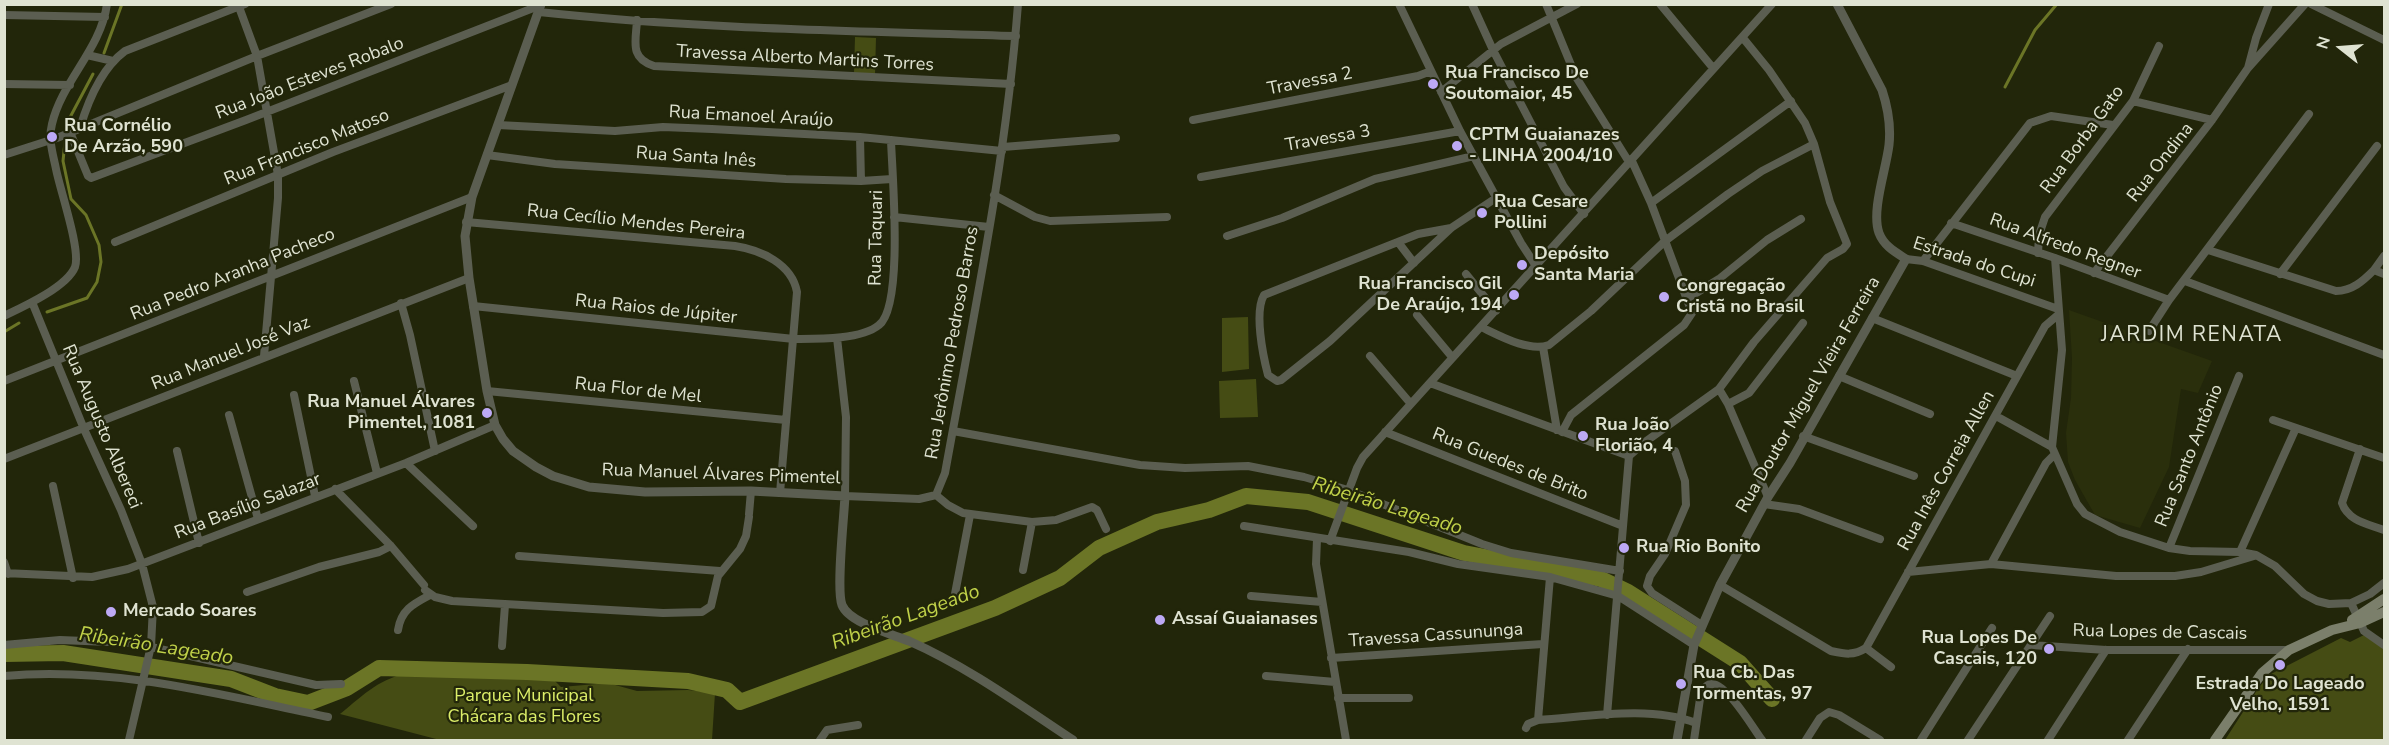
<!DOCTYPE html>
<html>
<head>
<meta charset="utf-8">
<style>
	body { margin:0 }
	#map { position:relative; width:2389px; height:745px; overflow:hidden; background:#22260a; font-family:"Nunito Sans",sans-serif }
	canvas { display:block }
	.frame { position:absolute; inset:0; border:6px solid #dfe3d2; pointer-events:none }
	.north { position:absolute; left:2311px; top:18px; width:60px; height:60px; -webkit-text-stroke:4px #22260a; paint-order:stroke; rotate:287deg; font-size:16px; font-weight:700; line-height:24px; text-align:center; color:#dfe3d2 }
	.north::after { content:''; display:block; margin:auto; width:21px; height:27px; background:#dfe3d2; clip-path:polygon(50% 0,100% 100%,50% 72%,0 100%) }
</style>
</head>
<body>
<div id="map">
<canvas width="2389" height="745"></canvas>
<div class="frame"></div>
<div class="north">N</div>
</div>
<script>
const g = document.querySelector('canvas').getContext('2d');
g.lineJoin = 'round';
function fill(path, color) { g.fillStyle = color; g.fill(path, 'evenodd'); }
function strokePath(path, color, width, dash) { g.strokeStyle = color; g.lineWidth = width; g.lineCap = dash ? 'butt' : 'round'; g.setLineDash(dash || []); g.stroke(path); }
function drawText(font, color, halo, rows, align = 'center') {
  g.font = font + ' "Nunito Sans",sans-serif'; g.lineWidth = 4.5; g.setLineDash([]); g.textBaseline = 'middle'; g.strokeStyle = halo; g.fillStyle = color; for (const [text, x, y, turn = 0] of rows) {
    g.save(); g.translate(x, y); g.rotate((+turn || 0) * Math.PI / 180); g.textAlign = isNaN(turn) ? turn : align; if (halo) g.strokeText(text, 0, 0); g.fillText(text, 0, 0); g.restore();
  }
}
fill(new Path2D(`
	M2069,310L2212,361L2198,393L2181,389L2169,467L2140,528L2095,515L2075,480L2068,462L2066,433L2071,398L2072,358Z`), '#2a2f0c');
fill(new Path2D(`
	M855,37L876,38L875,75L854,73Z
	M1248,317L1249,369L1222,372V318Z
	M1256,379L1258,417L1220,418L1219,381Z
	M2366,634L2384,648V740H2225L2259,687L2271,674L2341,638L2350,642Z
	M413,672L473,677L507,678L524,673L538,676L548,674L561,687L608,683L637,691L688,690L715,693L712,740H440L340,714C366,693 379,678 413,672Z`), '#454c14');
strokePath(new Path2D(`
	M104,53L122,4
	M2005,87L2035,30L2057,4
	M47,312L87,298L97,282L101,262L99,245L86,215L71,199L63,161L67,123L93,74
	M4,332L19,323`), '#6b7526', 3);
strokePath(new Path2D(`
	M4,654L63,653L231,679L275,696L308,703L347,688L379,668L527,672L688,681L727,690L740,702L995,608L1060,578L1099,548L1157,522L1209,510L1246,496L1308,502L1464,553L1601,579L1628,592L1740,663L1772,699`), '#6b7526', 16);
strokePath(new Path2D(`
	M1399,4L1460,131L1521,243L1536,266
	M1472,4L1493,50L1564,187L1584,214
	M1546,4L1576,77L1629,162
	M1660,4L1713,68
	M2311,4L2384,40
	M239,7L257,56L278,175V198L264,356
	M539,12C697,29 857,31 1016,36
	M4,15L105,17
	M637,20C636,41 629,58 654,66L1011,84
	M87,55L113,61
	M2248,68L2256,38L2269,4
	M4,84L70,85
	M1441,92L1501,44L1577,4
	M2133,101L2212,120
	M1193,120L1418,76L1431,71
	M498,125L615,131L663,127L712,129L860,137L1002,151
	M80,128C88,101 102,68 125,51L245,4
	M70,132L88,176L91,178L246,120L541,5
	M1003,147L1116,138
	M4,155L57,138L257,56L391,4
	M487,155L555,164L786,179L861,181L860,137
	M1201,177L1460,131
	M861,181L892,179
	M994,195L1035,217L1050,221L1167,217
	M1651,203L1791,101
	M894,217L989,227
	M466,222L735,246C761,250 792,264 797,292L780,493
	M1951,223L2055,258L2169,300
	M1451,228L1418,234L1264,295C1254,312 1263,356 1268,375L1277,381L1281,380L1330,341L1451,228L1496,198
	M1227,236L1282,218L1375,179L1474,156
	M115,242L333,152L512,85
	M1398,242L1414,263
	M2208,250L2336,291C2352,291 2363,281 2374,270L2384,274
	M2038,253L2039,235L2045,217L2133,101L2159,46
	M2055,258L2062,350L2052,447L2077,504L2085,514L2120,532L2169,548L2190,551L2240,552L2256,555L2275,566L2304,594L2317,601L2329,604L2351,603L2364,631L2384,645
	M1906,259L1923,261L2058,309
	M1923,261L2030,123L2051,116L2113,125
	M2374,270L2384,256
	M2094,273L2212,120L2248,68L2305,4
	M1466,274L1496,311
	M2280,274L2377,146
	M2185,281L2384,355
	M1688,298L1719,279L1767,240L1801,219
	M32,302L84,429L121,510L142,564L153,607L151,646L129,740
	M401,303L410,335L435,451
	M473,306L794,339C817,339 861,340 879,325C904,306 892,173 891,140
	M1417,315L1452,357
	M4,316C23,307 67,287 75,267C81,250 60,190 56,169C53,154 48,140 52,124C62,81 101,49 107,4
	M1872,318L2017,376
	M1481,327C1500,336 1528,352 1549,345L1591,311L1665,241L1728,194L1762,171L1814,144
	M2149,331L2169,300L2309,114
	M837,338L846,417L845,496L919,499L936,495
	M1543,347L1557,430
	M1370,356L1411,404
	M1839,376L1930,414
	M4,381L472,197
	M354,381L377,473
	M1430,383L1629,456
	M1719,389L1728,404L1768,497
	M487,391L786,420
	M294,395L315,496
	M1728,404L1749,393L1803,323
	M229,415L258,519
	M1996,416L2052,447
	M2273,420L2384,458
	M953,431L1140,465L1185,468L1248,466L1304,477L1348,490L1482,544L1511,553L1620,571
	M1385,432L1623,526
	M1562,432L1571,415L1684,325L1692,313L1651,203L1631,159
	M1803,436L1914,476
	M2360,449L2342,503C2348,521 2368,524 2384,530
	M177,451L199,543
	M1675,451L1685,481L1686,505L1665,554L1650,576L1647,586L1652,593L1702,625
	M4,459L469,278
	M406,463L473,526
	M53,486L73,578
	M335,489L391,546L424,585
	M936,495L945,473C973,318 1006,162 1018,4
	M936,495L948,505L963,513L1032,522L1056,520L1092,507L1097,510L1106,529
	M1764,504L1799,509L1880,539
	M749,514L751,491
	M1244,526L1409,552L1458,564L1550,577L1618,596L1694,645
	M1317,539L1316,564L1346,740
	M1330,541L1357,468L1363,457L1772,4
	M2169,548L2239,376
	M2240,552L2296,428
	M519,556L720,571
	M4,562L8,574
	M1991,564L2046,463L2054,455
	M1023,570L1032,522
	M1908,572L1991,564L2116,576H2175L2201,572L2254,556
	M4,573L92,577L128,569L406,463L495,425
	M1720,585L1831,651C1845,654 1853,656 1866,648L1891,667
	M425,590L435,597L452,601L663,613L702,612L711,606L718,576L740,549L746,536L749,517
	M247,592L319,567L379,552L391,546
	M1251,596L1322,602
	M954,599L970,515
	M2351,603L2370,594L2384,583
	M398,630C401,610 413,604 430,595
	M4,645L60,640L134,643L316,685L341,684
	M2031,645L2106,650H2289
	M502,646L505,605
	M1866,648L2045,326L2059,314
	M1331,658L1543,644
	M4,676C115,666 221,695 328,717
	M1266,676L1335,682
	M1338,698H1409
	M1607,715L1629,456L1645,442L1719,389L1754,342L1827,258L1843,249L1847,244L1830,202L1814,144L1805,123L1769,70L1743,38
	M1538,720C1587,717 1649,705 1696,723
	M1526,728L1528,724L1538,720L1550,577
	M820,740L827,730L858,725
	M1694,740L1701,692C1704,688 1707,684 1712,684C1728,685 1753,728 1762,740
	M1806,740L1820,718L1829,712L1839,715L1880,740
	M1921,740L1992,628
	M1968,740L2050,616
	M2048,740L2106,650
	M2128,740L2188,649`), '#5b5e51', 8);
strokePath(new Path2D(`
	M541,4L472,197L465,236L469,278L487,391L495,425L503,439L513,451L536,467L553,476L589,487L645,492L751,491L845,496C844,517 836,590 842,605C849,623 892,634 909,641C968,667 1020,705 1073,740
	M1677,740L1694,645L1720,585L1768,497L1790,463L1906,259C1895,252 1884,246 1879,233C1871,211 1886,170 1889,145C1891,126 1888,108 1882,90L1837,4`), '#5b5e51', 9);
strokePath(new Path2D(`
	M2352,620L2384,599
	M2215,740L2262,673L2289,650L2332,630L2360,623L2384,612`), '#7b7f6b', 10);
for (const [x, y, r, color] of [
	[1433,84,6,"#bda9f5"],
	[52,137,6,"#bda9f5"],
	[1457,146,6,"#bda9f5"],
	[1482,213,6,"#bda9f5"],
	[1522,265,6,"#bda9f5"],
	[1514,295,6,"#bda9f5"],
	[1664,297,6,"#bda9f5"],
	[487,413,6,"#bda9f5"],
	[1583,436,6,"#bda9f5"],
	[1624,548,6,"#bda9f5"],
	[111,612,6,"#bda9f5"],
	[1160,620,6,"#bda9f5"],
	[2049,649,6,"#bda9f5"],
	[2280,665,6,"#bda9f5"],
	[1681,684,6,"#bda9f5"]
]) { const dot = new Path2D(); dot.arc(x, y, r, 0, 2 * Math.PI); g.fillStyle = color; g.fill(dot); strokePath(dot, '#22260a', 2); }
drawText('18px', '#dfe3d2', '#22260a', [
	["Travessa Alberto Martins Torres",805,59,3],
	["Rua João Esteves Robalo",310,79,-21],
	["Travessa 2",1310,82,-11],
	["Rua Emanoel Araújo",751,117,3],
	["Travessa 3",1328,139,-10],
	["Rua Borba Gato",2083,140,-54],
	["Rua Francisco Matoso",307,148,-22],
	["Rua Santa Inês",696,158,4],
	["Rua Ondina",2161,163,-52],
	["Rua Cecílio Mendes Pereira",636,223,6],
	["Rua Taquari",877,238,-89],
	["Rua Alfredo Regner",2065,247,20],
	["Estrada do Cupi",1974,263,18],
	["Rua Pedro Aranha Pacheco",233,275,-22],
	["Rua Raios de Júpiter",656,310,6],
	["Rua Jerônimo Pedroso Barros",953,343,-80],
	["Rua Manuel José Vaz",231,354,-22],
	["Rua Flor de Mel",638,391,6],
	["Rua Doutor Miguel Vieira Ferreira",1809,395,-60],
	["Rua Augusto Albereci",101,427,67],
	["Rua Santo Antônio",2190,456,-68],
	["Rua Guedes de Brito",1510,465,22],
	["Rua Inês Correia Allen",1947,471,-61],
	["Rua Manuel Álvares Pimentel",721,475,2],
	["Rua Basílio Salazar",248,507,-21],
	["Rua Lopes de Cascais",2160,633,1],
	["Travessa Cassununga",1436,636,-4]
]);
drawText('bold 18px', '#dfe3d2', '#22260a', [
	["Rua Francisco De",1445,74],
	["Soutomaior, 45",1445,95],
	["Rua Cornélio",64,127],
	["De Arzão, 590",64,148],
	["CPTM Guaianazes",1469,136],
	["- LINHA 2004/10",1469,157],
	["Rua Cesare",1494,203],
	["Pollini",1494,224],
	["Depósito",1534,255],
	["Santa Maria",1534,276],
	["Rua Francisco Gil",1502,285,"right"],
	["De Araújo, 194",1502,306,"right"],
	["Congregação",1676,287],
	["Cristã no Brasil",1676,308],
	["Rua Manuel Álvares",475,403,"right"],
	["Pimentel, 1081",475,424,"right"],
	["Rua João",1595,426],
	["Florião, 4",1595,447],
	["Rua Rio Bonito",1636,548],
	["Mercado Soares",123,612],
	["Assaí Guaianases",1172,620],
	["Rua Lopes De",2037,639,"right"],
	["Cascais, 120",2037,660,"right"],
	["Rua Cb. Das",1693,674],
	["Tormentas, 97",1693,695],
	["Estrada Do Lageado",2280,685,"center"],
	["Velho, 1591",2280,706,"center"]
], 'left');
drawText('18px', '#dcee69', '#22260a', [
	["Parque Municipal",524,697],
	["Chácara das Flores",524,718]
]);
drawText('italic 20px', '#c0d149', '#22260a', [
	["Ribeirão Lageado",1387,507,17],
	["Ribeirão Lageado",906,618,-20],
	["Ribeirão Lageado",156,647,9]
]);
g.letterSpacing = '1.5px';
drawText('21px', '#dfe3d2', '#22260a', [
	["JARDIM RENATA",2192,336]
]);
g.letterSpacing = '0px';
</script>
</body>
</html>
